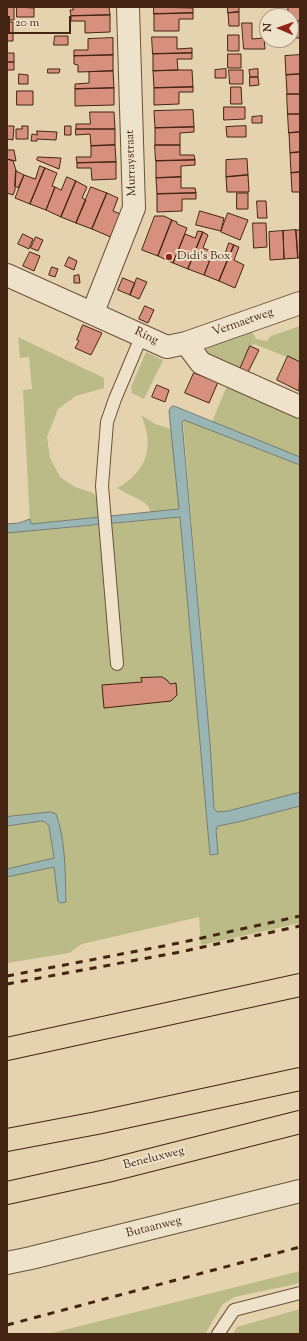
<!DOCTYPE html>
<html>
<head>
<meta charset="utf-8">
<style>
	body { margin:0 }
	#map { position:relative; width:307px; height:1341px; overflow:hidden; background:#e5d3af; font-family:"Sorts Mill Goudy",serif }
	canvas { display:block }
	.frame { position:absolute; inset:0; border:8px solid #442412; pointer-events:none }
	.north { position:absolute; left:259px; top:8px; width:40px; height:40px; box-sizing:border-box; background:#eee2cb; border:1px solid #aa9681; border-radius:50%; rotate:272deg; font-size:11px; font-weight:700; line-height:16px; text-align:center; color:#442412 }
	.north::after { content:''; display:block; margin:auto; width:14px; height:18px; background:#8f2418; clip-path:polygon(50% 0,100% 100%,50% 72%,0 100%) }
	.scale { position:absolute; left:8px; top:16px; width:63px; height:18px; box-sizing:border-box; border:2px solid #442412; border-top:0; padding-left:5px; font-size:12px; line-height:14px; white-space:nowrap; color:#442412; -webkit-text-stroke:3px #eee2cb; paint-order:stroke }
</style>
</head>
<body>
<div id="map">
<canvas width="307" height="1341"></canvas>
<div class="frame"></div>
<div class="north">N</div>
<div class="scale">20 m</div>
</div>
<script>
const g = document.querySelector('canvas').getContext('2d');
g.lineJoin = 'round';
function fill(path, color) { g.fillStyle = color; g.fill(path, 'evenodd'); }
function strokePath(path, color, width, dash) { g.strokeStyle = color; g.lineWidth = width; g.lineCap = dash ? 'butt' : 'round'; g.setLineDash(dash || []); g.stroke(path); }
function drawText(font, color, halo, rows, align = 'center') {
  g.font = font + ' "Sorts Mill Goudy",serif'; g.lineWidth = 4; g.setLineDash([]); g.textBaseline = 'middle'; g.strokeStyle = halo; g.fillStyle = color; for (const [text, x, y, turn = 0] of rows) {
    g.save(); g.translate(x, y); g.rotate((+turn || 0) * Math.PI / 180); g.textAlign = isNaN(turn) ? turn : align; if (halo) g.strokeText(text, 0, 0); g.fillText(text, 0, 0); g.restore();
  }
}
fill(new Path2D(`
	M300,326V362L254,344L250,346L240,369H232L206,353L207,346L251,330L256,339L267,341L271,336Z
	M18,337L104,378V388L76,396L58,409L47,437L50,458L60,477L75,487L93,493L97,497L99,517L30,524L23,390L32,389L29,357L20,358Z
	M146,352L163,360L144,399L132,393L131,387Z
	M227,386L300,420V457L212,422Z
	M141,415L155,424L171,429L179,509L150,512L149,507L145,503L117,488C147,472 155,446 141,415Z
	M183,420H184L300,465V792L228,811L217,812L214,808L210,743Z
	M180,517L210,855L218,854L216,830L218,826L238,822L300,806V923L201,945L199,917L82,944L69,953L7,963V877L54,867L58,901L66,902L63,843L59,822L51,812L7,817V533L100,525L102,545L113,544L112,524Z
	M41,821L45,822L49,826L54,858L7,869V826Z
	M300,1271V1283L235,1297L223,1304L205,1334H48Z
	M300,1309V1334H233L237,1327Z`), '#babb87');
const water = new Path2D(`
	M174,406L300,457V465L184,420L182,422L210,743L214,808L217,812L228,811L300,792V806L238,822L218,826L216,830L218,854L210,855L180,517L7,533V524L19,523L30,519L31,524L179,509L169,411L171,407Z
	M51,812L56,814C66,841 65,873 66,902L60,903L58,901L54,867L7,877V869L54,858L49,826L45,822L41,821L7,826V817Z`);
fill(water, '#99b6b4');
strokePath(water, '#777c73', 1);
const building = new Path2D(`
	M7,7H14V20H7Z
	M17,7L34,8V17H17Z
	M73,7H109L110,15L71,16L70,10H73Z
	M154,7L193,8V13L154,14Z
	M228,7H239V12L228,13Z
	M288,7H300V21H291V16H279V13H288Z
	M239,12V26H229L228,13Z
	M193,13V19H179V31H154V14Z
	M110,15V32L85,33V21H71V16Z
	M291,21H300V38H291Z
	M7,22H13V41H7Z
	M242,23H252V39L264,38L265,49H244Z
	M228,35H239V51H228Z
	M55,36H68V45H54Z
	M152,37H177V49L192,48V53L153,54Z
	M113,38V55L74,56V50H88V39Z
	M7,53H14V62H7Z
	M192,53V59H177L178,70L153,71V54Z
	M228,54H241V68H228Z
	M113,55V71L78,72V65L74,64V56Z
	M300,55V74L286,75L285,56Z
	M7,62H14V70H7Z
	M48,69H60L59,73H48Z
	M226,69V78H215V70Z
	M258,69V77H250L249,70Z
	M178,70H192L193,87L154,88L153,71Z
	M229,70H243V84H230Z
	M113,71L114,88L75,89V84L89,83V72Z
	M19,74L28,75V84H19Z
	M300,74V94H287L286,75Z
	M250,77H258L259,85L250,86Z
	M193,87V92H179V104L154,105V88Z
	M231,87H241L242,104H231Z
	M114,88V105L75,106V89Z
	M17,91H33V105H17Z
	M287,94H300V114H288Z
	M224,107H245V119L224,120Z
	M193,110L194,127L155,128L154,111Z
	M90,112H114L115,129H76V124H90Z
	M288,114H300V132L289,133Z
	M262,116V123H252V117Z
	M7,126H14L13,140L7,139Z
	M22,126H28V139H16V129H22Z
	M65,126H71V135H65Z
	M246,126V137H227L226,127Z
	M194,127V132L180,133V145H155V128Z
	M76,129H115V145L91,146L90,134L76,135Z
	M37,131L57,132L56,140L37,139V141H31L32,134L37,135Z
	M300,132V152L290,153L289,133Z
	M115,145L116,162L77,163L76,157H91V146Z
	M155,145H180V155H194L195,160L156,161Z
	M7,150H14L16,161L7,159Z
	M300,152V172L291,173L290,153Z
	M38,157L61,158L59,169L37,160Z
	M7,159L13,161L16,170L15,190L13,195L7,193Z
	M247,159L248,175L226,177V160Z
	M195,160V165L181,166V177L156,178V161Z
	M116,162V179L92,180L91,168H77V163Z
	M40,166L45,168L30,204L15,198L24,175L35,179Z
	M45,168L57,173L52,186L55,187L46,210L30,204Z
	M16,171L24,175L18,188L15,186Z
	M300,172V192H292L291,173Z
	M248,175L249,192H227L226,177Z
	M67,177L76,181L61,217L46,210L55,187L61,190Z
	M181,177V188H195L196,193L157,194L156,178Z
	M76,181L87,187L82,198L86,200L76,223L61,217Z
	M91,187L107,193L92,229L76,223Z
	M107,193L118,198L113,211L123,215L113,238L92,229Z
	M196,193V199H182V211L157,212V194Z
	M237,193H248V209H237Z
	M257,201H266L267,218H258Z
	M200,211L224,218L221,231L196,225Z
	M228,213L248,220L240,240L221,232Z
	M155,216H164L172,220L158,256L142,250Z
	M172,220L177,222V224L187,228L173,263L158,256Z
	M253,223H266L267,247L254,248Z
	M296,230H300V258H298Z
	M296,230L298,258L284,259L283,231Z
	M198,231L203,232L188,269L173,263L185,234L195,238Z
	M283,231L284,259L270,260L269,232Z
	M203,232L208,235L203,248L213,252L204,275L188,269Z
	M23,234L33,239L29,249L18,244Z
	M36,237L43,240L38,251L31,248Z
	M229,243L234,245L219,281L204,275L213,252L224,256Z
	M234,245L239,247L234,260L244,265L235,288L219,281Z
	M30,252L40,256L34,271L23,266Z
	M69,257L77,261L74,270L65,266Z
	M52,267L58,269L55,277L49,275Z
	M79,275L80,283H74V276Z
	M123,278L135,283L130,295L118,290Z
	M137,278L147,282L139,299L130,295Z
	M145,306L154,310L148,323L139,319Z
	M83,325L102,333L91,355L75,348L79,341L77,340Z
	M250,346L259,350L248,372L240,369Z
	M288,356L300,362L299,391L277,380Z
	M194,373L218,382L209,403L185,393Z
	M157,385L169,390L165,402L152,397Z
	M162,677L167,680L170,684L176,683L177,695L171,701L104,708L102,685L142,682L141,678Z`);
fill(building, '#d7907d');
strokePath(building, '#442412', 1);
const lane = new Path2D(`
	M117,664L102,486L107,422L115,399L142,335
	M218,1334L234,1310L300,1293`);
const street = new Path2D(`
	M7,275L167,347L186,343L300,303
	M93,312L134,208L128,7
	M186,343L201,363L300,407
	M7,1263L31,1258L300,1191`);
const highway = new Path2D(`
	M7,1049L300,985
	M7,1140L97,1123L300,1079
	M7,1193L107,1171L300,1122`);
strokePath(lane, '#6c5039', 14);
strokePath(street, '#6c5039', 24);
strokePath(highway, '#442412', 24);
strokePath(lane, '#eee2cb', 12);
strokePath(street, '#eee2cb', 22);
strokePath(highway, '#e5d3af', 22);
strokePath(new Path2D(`
	M7,976L179,943L300,916
	M7,984L180,952L300,926
	M7,1325L300,1247`), '#442412', 3, [7, 7]);
for (const [x, y, r, color] of [
	[169,257,4,"#8f2418"]
]) { const dot = new Path2D(); dot.arc(x, y, r, 0, 2 * Math.PI); g.fillStyle = color; g.fill(dot); strokePath(dot, '#eee2cb', 1.5); }
drawText('12px', '#442412', '#eee2cb', [
	["Murraystraat",132,163,-92],
	["Vermaetweg",243,323,-19],
	["Ring",146,337,25],
	["Beneluxweg",154,1159,-14],
	["Butaanweg",154,1228,-14]
]);
drawText('12px', '#442412', '#eee2cb', [
	["Didi's Box",177,257]
], 'left');
</script>
</body>
</html>
